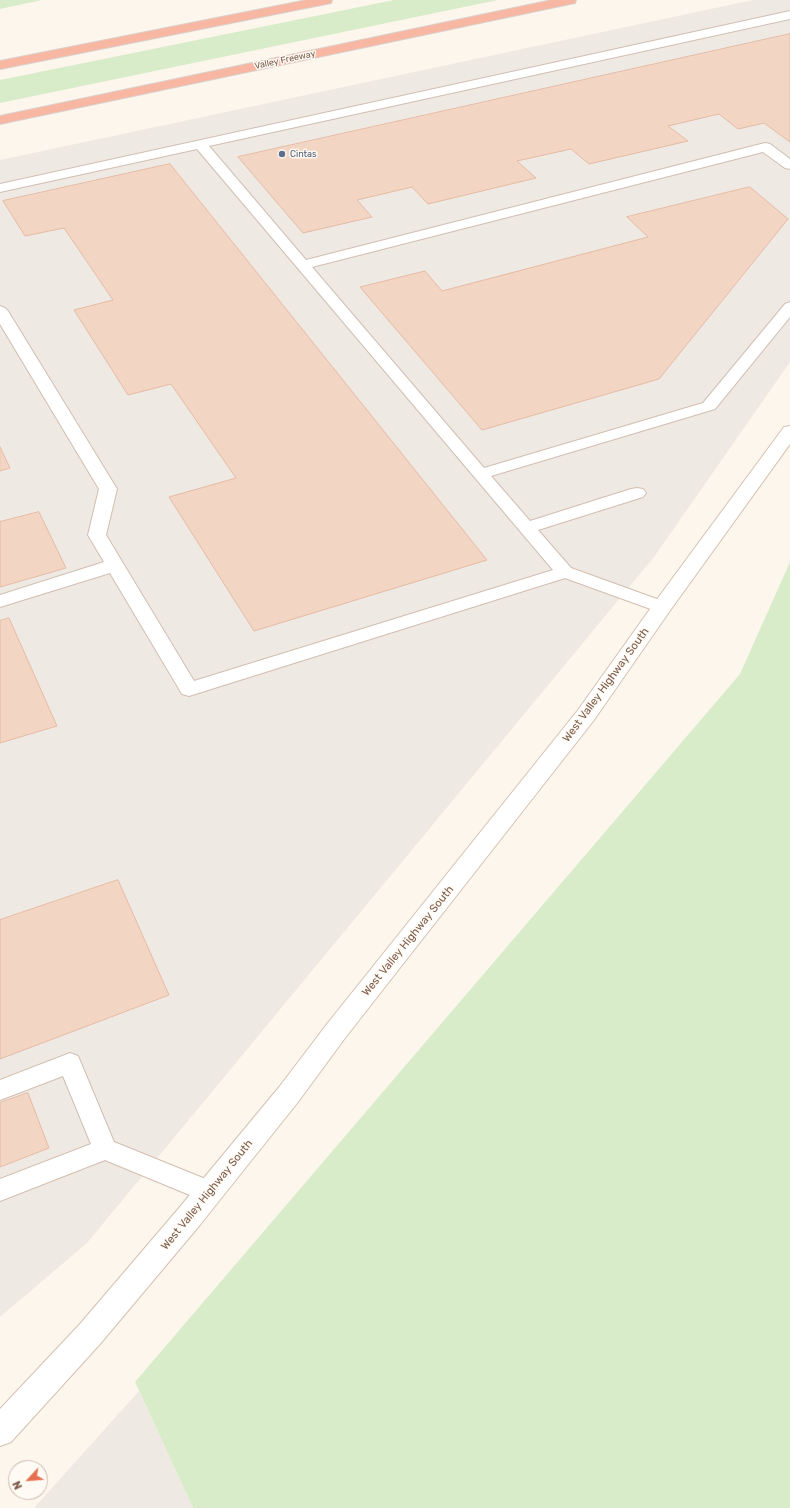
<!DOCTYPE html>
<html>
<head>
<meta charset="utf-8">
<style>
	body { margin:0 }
	#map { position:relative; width:790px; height:1508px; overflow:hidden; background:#fdf6ec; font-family:Rubik,sans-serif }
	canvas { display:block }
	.north { position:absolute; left:8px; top:1460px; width:40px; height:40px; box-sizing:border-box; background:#fffaf3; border:1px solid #cabbb1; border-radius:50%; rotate:244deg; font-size:11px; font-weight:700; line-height:16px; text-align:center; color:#7a5c4d }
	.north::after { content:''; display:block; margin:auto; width:14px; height:18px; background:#e76f51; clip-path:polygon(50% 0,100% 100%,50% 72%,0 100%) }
</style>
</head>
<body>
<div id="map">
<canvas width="790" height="1508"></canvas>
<div class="north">N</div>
</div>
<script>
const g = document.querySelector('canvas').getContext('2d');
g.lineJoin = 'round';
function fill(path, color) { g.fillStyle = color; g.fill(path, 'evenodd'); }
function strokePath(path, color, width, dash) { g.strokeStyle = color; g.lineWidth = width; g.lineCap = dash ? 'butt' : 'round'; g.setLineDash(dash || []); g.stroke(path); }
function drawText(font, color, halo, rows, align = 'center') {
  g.font = font + ' Rubik,sans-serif'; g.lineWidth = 3; g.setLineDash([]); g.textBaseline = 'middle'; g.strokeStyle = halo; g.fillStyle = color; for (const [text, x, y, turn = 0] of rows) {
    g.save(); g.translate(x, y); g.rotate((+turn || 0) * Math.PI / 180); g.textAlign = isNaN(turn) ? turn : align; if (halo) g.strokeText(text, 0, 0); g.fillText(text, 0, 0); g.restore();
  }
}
fill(new Path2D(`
	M753,0H790V362L654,557L87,1243L0,1317V160Z
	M139,1391L193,1508H34Z`), '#efe9e4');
fill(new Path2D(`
	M0,0H42L0,9Z
	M394,0H498L0,103V80Z
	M790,562V1508H193L135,1382L740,674Z`), '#d8ecc9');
const building = new Path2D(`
	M790,34V142L764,123L738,129L719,114L668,126L688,141L589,164L571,149L517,161L536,178L428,204L412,187L357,200L372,217L303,233L238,157Z
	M170,164L487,560L254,631L169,497L236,478L171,384L128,395L74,310L113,300L64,228L25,236L3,201Z
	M750,187L788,219L659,379L482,430L360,287L425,271L442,291L648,237L627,217Z
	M0,447L10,468L0,471Z
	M39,512L66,568L0,587V522Z
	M9,618L57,726L0,743V621Z
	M118,880L169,995L0,1059V920Z
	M28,1093L49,1148L0,1167V1103Z`);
fill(building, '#f3d5c3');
strokePath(building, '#e6bba3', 1);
const lane = new Path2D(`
	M790,11V19L209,146L306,260L765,143L770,144L790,159V169L785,168L763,152L312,267L484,468L703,403L785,304L790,302V317L715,409L491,476L530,521L631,489L637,488L643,489L646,493L643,497L538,530L571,568L668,603L671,607L668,611L662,613L656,611L565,578L189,696L182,694L110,573L0,607V595L104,562L88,535L99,489L0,324V306L5,308L8,311L117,489L106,535L194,681L553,570L197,149L0,192V184Z
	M70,1053L78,1056L114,1142L218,1184L221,1192L218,1200L209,1203L105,1160L0,1201V1179L91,1144L63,1076L0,1100V1080Z`);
const secondary = new Path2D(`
	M790,426V444L669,612L594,720L345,1038L298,1102L199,1226L100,1344L11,1442L0,1446V1409L80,1324L179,1208L280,1086L327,1024L578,710L655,602L784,427Z`);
const highway = new Path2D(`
	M307,0H332L331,3L326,4L0,69V61Z
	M552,0H576L575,3L570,4L0,124V116Z`);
strokePath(lane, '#d1beb0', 2);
strokePath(secondary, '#d6c0b0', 2);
strokePath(highway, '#dad1cd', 2);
fill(lane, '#fff');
fill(secondary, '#fff');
fill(highway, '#f7b7a3');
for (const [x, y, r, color] of [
	[282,154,4,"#5c6f8a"]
]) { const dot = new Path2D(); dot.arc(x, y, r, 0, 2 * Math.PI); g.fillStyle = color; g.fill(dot); strokePath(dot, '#fffaf3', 1.5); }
drawText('9px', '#7a5c4d', '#fffaf3', [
	["Valley Freeway",285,60,-12]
]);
drawText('9px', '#4e5e75', '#fffaf3', [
	["Cintas",290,154]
], 'left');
drawText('11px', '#7a5c4d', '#fffaf3', [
	["West Valley Highway South",606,685,-54],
	["West Valley Highway South",408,941,-51],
	["West Valley Highway South",207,1195,-51]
]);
</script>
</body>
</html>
